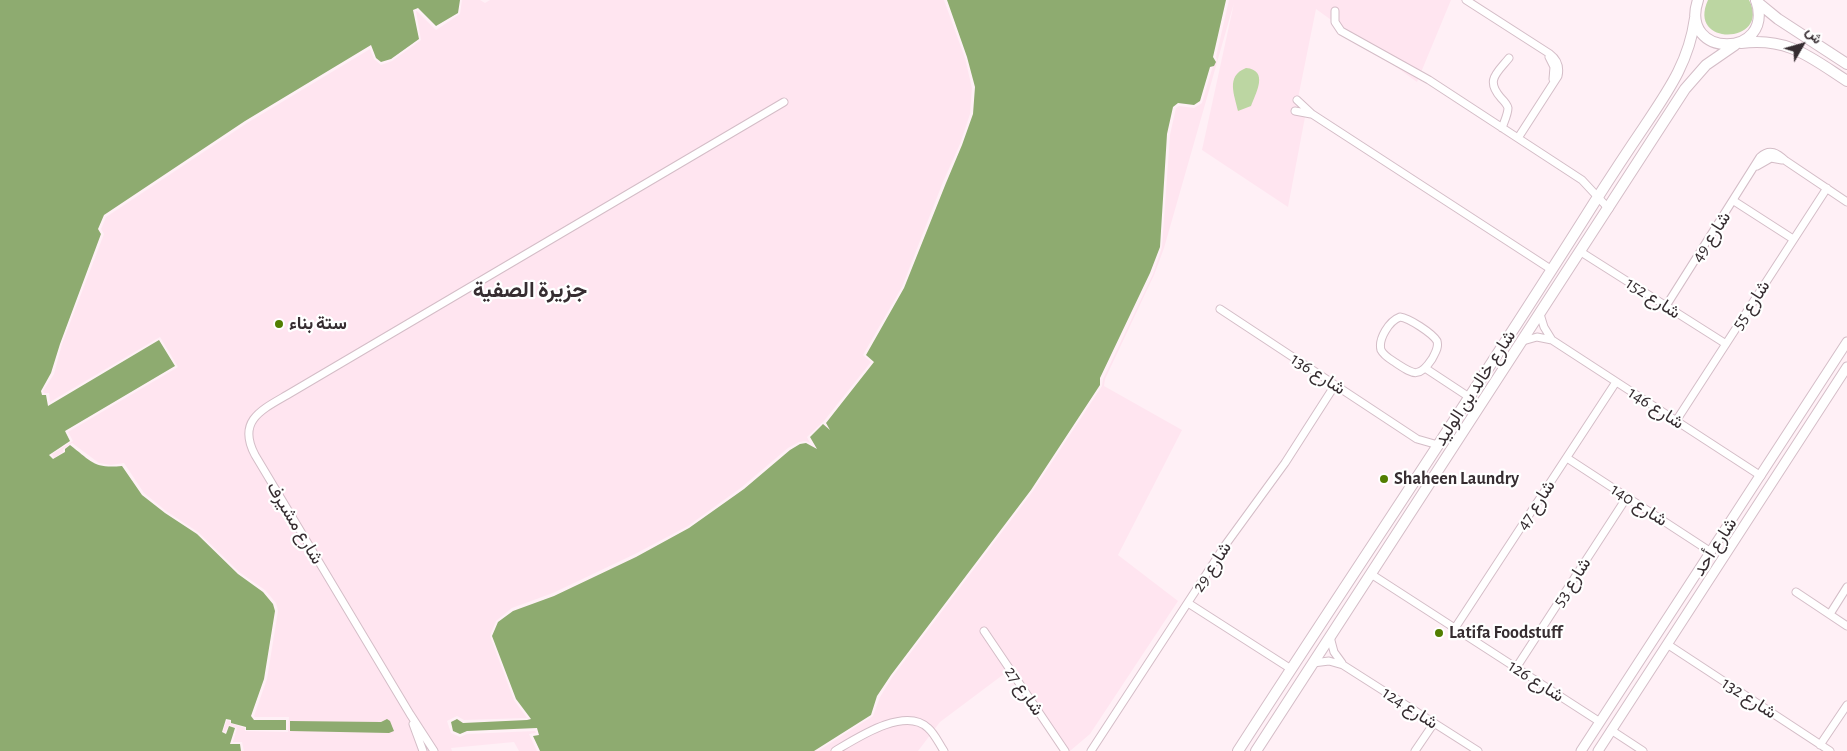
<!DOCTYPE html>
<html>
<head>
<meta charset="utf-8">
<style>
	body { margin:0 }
	#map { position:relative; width:1847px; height:751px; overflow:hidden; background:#fff0f6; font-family:"Alegreya Sans",Vazirmatn,sans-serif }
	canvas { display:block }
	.north { position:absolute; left:1777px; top:20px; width:50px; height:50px; -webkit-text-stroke:4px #fff; paint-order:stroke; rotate:52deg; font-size:14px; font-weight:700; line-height:20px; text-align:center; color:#362d31 }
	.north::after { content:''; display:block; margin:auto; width:18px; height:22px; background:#362d31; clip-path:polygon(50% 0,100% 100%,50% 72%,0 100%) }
</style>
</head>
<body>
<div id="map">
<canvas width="1847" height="751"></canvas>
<div class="north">ش</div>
</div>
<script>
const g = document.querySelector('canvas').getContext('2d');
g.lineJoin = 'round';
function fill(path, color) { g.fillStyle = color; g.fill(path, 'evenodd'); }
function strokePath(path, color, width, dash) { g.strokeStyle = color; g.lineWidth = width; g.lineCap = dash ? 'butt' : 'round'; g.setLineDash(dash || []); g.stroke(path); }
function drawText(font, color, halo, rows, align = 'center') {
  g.font = font + ' "Alegreya Sans",Vazirmatn,sans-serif'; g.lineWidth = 4.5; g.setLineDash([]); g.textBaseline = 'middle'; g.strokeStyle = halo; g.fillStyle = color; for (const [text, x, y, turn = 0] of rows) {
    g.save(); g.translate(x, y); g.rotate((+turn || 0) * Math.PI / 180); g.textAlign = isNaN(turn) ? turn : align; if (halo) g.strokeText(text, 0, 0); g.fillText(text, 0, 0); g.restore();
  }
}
fill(new Path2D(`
	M462,0H480L485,3L490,0H944L965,58L972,88L970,114L960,144L943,182L902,287L863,355L871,362L824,421L807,437L810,443L806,441L799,442L788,448L742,487L688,526L635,554L553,593L512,608L496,621L490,636L514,700L527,718L464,720L457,716L447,721L451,733L460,737L467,734L535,731L536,733L529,734L537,751H519L514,742L451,748L452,751H244L242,742H233L237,728L229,725L225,732L223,731L227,720L230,721V723L245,728V731L288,732L289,717H255L254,716L267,679L278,611L276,603L265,590L239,572L198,532L166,511L144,493L124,463L111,465L99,463L72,443L63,449V452L54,458L52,454L73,441L68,432L178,367L160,337L50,402L49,393H44L43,391L54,374L62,344L104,234L101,229L106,217L247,123L370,49L374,59L381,65L392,61L421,40L416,11H417L436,30L460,14Z
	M1229,0H1451L1417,82L1316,9L1295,113L1305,117L1288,207L1202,150L1234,3L1164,248L1154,275L1105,379L1104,386L1182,430L1118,555L1178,601L1090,734L1070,751H1067L1025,684L1004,674L940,722L918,751H818L873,716L880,697L893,676L1033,491L1102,386L1103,379L1153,274L1162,247L1170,135L1176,108L1179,106L1194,108L1202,103L1212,69L1217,60L1216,57Z`), '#ffe5f0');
fill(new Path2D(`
	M1708,0H1749C1772,44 1686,48 1708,0Z
	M1246,68C1269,70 1256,93 1251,106L1238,111C1235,96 1225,76 1246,68Z`), '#bcd6a2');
fill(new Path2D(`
	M0,0H460L458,13L436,26L418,8L413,10L419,39L391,59L381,62L376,58L371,45L245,121L104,215L98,229L101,234L60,344L51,373L41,391L42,395H46L48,406L159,340L175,366L65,431L70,441L49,455L53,459L65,452V449L70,445C91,461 94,469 122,466L142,495L165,513L197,534L238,574L263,592L273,604L275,611L264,679L251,716L254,720H286V730H246V727L231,723V720L226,719L222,732L226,734L229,726L235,728L230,744H240L241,751H0Z
	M947,0H1226L1213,57L1216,62L1214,66L1210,67L1200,101L1194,105L1178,103L1173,107L1167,134L1160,247L1150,273L1100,378V385L1031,490L891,675L877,696L871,715L814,751H540L533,736L539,735L537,728L467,731L460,734L453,731L451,722L457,719L463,723L527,720L531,719L516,699L492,636L498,622L513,611L554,596L636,557L689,528L744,489L790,450L800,444L806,443L817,449L810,437L823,424L830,430L826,423L874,362L866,355L904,288L946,183L962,145L973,114L975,87L967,57Z
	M387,719L390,721L394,731L389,733L290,731V721L381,722Z`), '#8eab70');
const minor = new Path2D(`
	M1466,0L1550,54C1558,60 1560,67 1558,76L1518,138
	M1335,11V22L1341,31L1429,80L1582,180L1609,209
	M1549,57L1554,67L1553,79
	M1297,100L1312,114L1552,270
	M1295,111L1311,114
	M1502,128C1504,122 1508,114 1508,108C1507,104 1504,101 1501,98C1485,80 1497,73 1509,58
	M1757,166L1771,158L1782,160
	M1734,201L1793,239
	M1581,252L1726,344
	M1666,306L1760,157C1770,148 1777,153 1786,161L1847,202
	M1220,309L1417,439L1438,445
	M1540,314L1544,327L1552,340
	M1400,317C1409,318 1432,333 1437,341C1439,348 1435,353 1432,359C1419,379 1413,374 1396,363C1390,359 1384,356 1381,350C1378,339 1389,321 1400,317Z
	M1523,341L1537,337L1552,340L1761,476
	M1425,368L1469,397
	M1676,421L1827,188
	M1567,458L1711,552
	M1371,574L1600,722
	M1796,592L1847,626
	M1188,603L1291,669
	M1830,614L1847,587
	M1455,628L1616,382
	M984,631L1065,751
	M1330,637L1334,652L1342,663
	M1667,644L1830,751
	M1313,663L1329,661L1343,665L1478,751
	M1516,668L1627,497
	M413,724L423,751
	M1611,730L1643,751
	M1820,745L1847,705
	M434,751L410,714L255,455C237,421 261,410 287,395L784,102
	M835,751C857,738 905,706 928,728C935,734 939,744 944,751
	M1091,751L1226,544L1285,463L1335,385
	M1415,751L1434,723`);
const tertiary = new Path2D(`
	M1581,751L1847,342
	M1598,751L1847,367`);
const secondary = new Path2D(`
	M1698,0C1678,59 1776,59 1756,0
	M1756,1L1778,19L1847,64
	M1741,43C1788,37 1810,57 1847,81
	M1238,751C1356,568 1478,388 1594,203C1610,178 1627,152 1644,127C1668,91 1689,62 1695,18
	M1256,751L1685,89L1706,65L1735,45`);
strokePath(minor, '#d4bdc7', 9);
strokePath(tertiary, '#d4bdc7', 11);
strokePath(secondary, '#d4bdc7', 12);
strokePath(minor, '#fff', 7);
strokePath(tertiary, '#fff', 9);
strokePath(secondary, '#fff', 10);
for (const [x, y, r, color] of [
	[279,324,5,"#527e01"],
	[1384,479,5,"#527e01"],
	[1439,633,5,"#527e01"]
]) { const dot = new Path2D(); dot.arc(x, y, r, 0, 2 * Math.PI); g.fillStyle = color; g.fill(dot); strokePath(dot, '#fff', 2); }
drawText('18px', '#362d31', '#fff', [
	["شارع 49",1711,237,-57],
	["شارع 152",1653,298,33],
	["شارع 55",1751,305,-57],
	["شارع 136",1318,374,33],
	["شارع خالد بن الوليد",1475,388,-57],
	["شارع 146",1656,408,33],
	["شارع 47",1536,505,-57],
	["شارع 140",1639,505,33],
	["شارع مشيرف",295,523,59],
	["شارع أحد",1715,547,-57],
	["شارع 29",1212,567,-57],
	["شارع 53",1572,582,-57],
	["شارع 126",1536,681,33],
	["شارع 27",1024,691,56],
	["شارع 132",1749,698,33],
	["شارع 124",1410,708,33]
]);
drawText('bold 18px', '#362d31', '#fff', [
	["ستة بناء",289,324],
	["Shaheen Laundry",1394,479],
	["Latifa Foodstuff",1449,633]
], 'left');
drawText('bold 22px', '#362d31', '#fff', [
	["جزيرة الصفية",530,290]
]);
</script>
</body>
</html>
